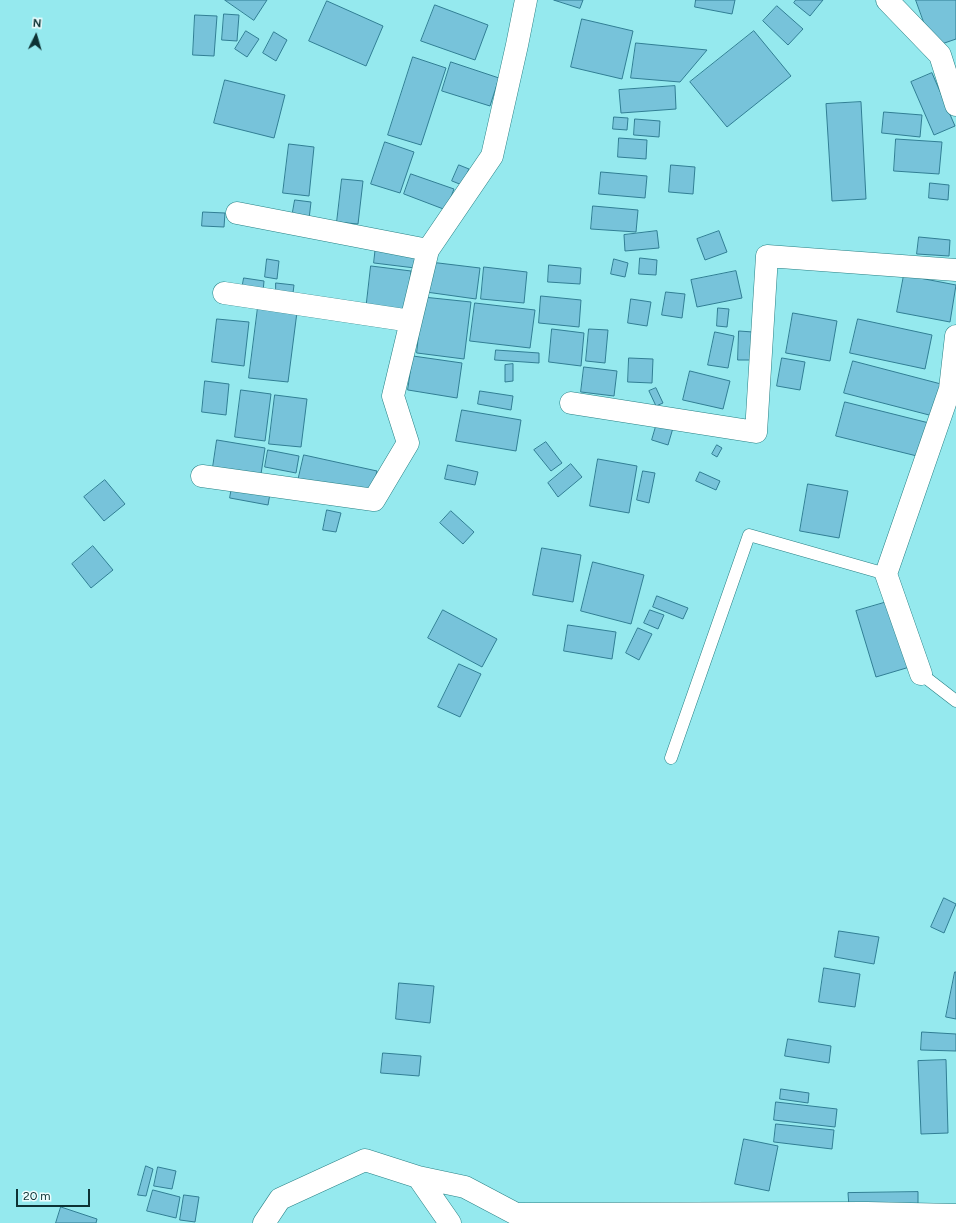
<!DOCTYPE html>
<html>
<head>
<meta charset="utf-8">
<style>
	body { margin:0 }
	#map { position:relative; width:956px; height:1223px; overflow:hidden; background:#95e9ee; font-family:Figtree,sans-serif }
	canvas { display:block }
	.north { position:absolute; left:16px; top:16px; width:40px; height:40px; -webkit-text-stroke:3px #edfdfe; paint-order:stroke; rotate:5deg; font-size:11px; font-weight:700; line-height:16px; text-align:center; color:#0d3234 }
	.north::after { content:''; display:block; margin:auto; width:14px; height:18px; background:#0d3234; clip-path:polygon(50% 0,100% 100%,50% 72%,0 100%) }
	.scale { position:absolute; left:16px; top:1189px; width:74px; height:18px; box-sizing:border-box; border:2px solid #0d3234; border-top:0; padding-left:5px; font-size:12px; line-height:14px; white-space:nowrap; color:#0d3234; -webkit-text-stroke:3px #edfdfe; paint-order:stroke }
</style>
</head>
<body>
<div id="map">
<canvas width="956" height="1223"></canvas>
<div class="north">N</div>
<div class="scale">20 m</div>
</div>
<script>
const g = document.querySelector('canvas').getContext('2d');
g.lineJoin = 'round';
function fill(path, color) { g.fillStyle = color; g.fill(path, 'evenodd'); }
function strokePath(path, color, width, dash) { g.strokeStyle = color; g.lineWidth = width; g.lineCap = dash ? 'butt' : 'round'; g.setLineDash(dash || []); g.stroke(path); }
const building = new Path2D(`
	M225,0H267L254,20Z
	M554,0H583L580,8Z
	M696,0H735L732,14L695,7Z
	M796,0H823L810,16L794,3Z
	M916,0H956V39L933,47Z
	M327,1L383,26L366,66L309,41Z
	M435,5L488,25L475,60L421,41Z
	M777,6L803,29L788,45L763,21Z
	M224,14L239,15L237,41L222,40Z
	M195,15L217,16L214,56L193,55Z
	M582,19L633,31L622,79L571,67Z
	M246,31L259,39L247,57L235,49Z
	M754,31L791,76L727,127L690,82Z
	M274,32L287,40L276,61L263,53Z
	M636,43L707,50L680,82L631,78Z
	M413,57L446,68L421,145L388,135Z
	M451,62L499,78L490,106L442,91Z
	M932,73L955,126L934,135L911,82Z
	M225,80L285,95L274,138L214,123Z
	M675,86L676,109L621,113L619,90Z
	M861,102L866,199L832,201L826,104Z
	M884,112L922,115L920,137L882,133Z
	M614,117L628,118L627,130L613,129Z
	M635,119L660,121L659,137L634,135Z
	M619,138L647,140L646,159L618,157Z
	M896,139L942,142L939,174L894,171Z
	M385,142L414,152L400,193L371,184Z
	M289,144L314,147L309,196L283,193Z
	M459,165L469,169L462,185L452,181Z
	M671,165L695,167L693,194L669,192Z
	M601,172L647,176L645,198L599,194Z
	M411,174L454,189L446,210L404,194Z
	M342,179L363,181L358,224L337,222Z
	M930,183L949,185L948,200L929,198Z
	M295,200L311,202L309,219L292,217Z
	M593,206L638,210L636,232L591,229Z
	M203,212L225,213L224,227L202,226Z
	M657,231L659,248L625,251L624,235Z
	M719,231L727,252L705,260L697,239Z
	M919,237L950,240L949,256L917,254Z
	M376,245L417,250L415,268L374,263Z
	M640,258L657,260L656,275L639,274Z
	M267,259L279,261L277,279L265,277Z
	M614,259L628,263L625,277L611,274Z
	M430,262L480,268L476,299L426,292Z
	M549,265L581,268L580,284L548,282Z
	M371,266L411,271L406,315L366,310Z
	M484,267L527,272L524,303L481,299Z
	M736,271L742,298L697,307L691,280Z
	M904,275L956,285L950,322L897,312Z
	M244,278L264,281L263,292L242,289Z
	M276,283L294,285L293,293L276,291Z
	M666,292L685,294L682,318L662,315Z
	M541,296L581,300L579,327L539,323Z
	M423,297L471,302L464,359L417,353Z
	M631,299L651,302L647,326L628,323Z
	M475,303L535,310L530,348L470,341Z
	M258,307L297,312L288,382L249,378Z
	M718,308L729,309L727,327L717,326Z
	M793,313L837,321L830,361L786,353Z
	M217,319L249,322L244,366L212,362Z
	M858,319L932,335L925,369L850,353Z
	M552,329L584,333L581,366L549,362Z
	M589,329L608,330L605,363L586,361Z
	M739,331L753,332L751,360H738Z
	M715,332L734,336L728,368L708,365Z
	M496,350L539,353V363L495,360Z
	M413,356L462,363L457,398L408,390Z
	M629,358L653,359L652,383L628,382Z
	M782,358L805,362L800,390L777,386Z
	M853,361L941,384L933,416L844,393Z
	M513,364V381L505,382V365Z
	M584,367L617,371L614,396L581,392Z
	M690,371L730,381L723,409L683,400Z
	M205,381L229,384L226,415L202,412Z
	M656,388L663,403L656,406L649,391Z
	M241,390L271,394L265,441L235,437Z
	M480,391L513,396L511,410L478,404Z
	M275,395L307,399L301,447L269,444Z
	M845,402L929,423L921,457L836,436Z
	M462,410L521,420L516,451L456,441Z
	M657,423L673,428L668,445L652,440Z
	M217,440L265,448L261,474L213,467Z
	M546,442L562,463L551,471L534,450Z
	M717,445L722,448L717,457L712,454Z
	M268,450L299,456L296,473L265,467Z
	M304,455L377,471L371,496L298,481Z
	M598,459L637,466L629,513L590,506Z
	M571,464L582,477L558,497L548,483Z
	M448,465L478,472L475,485L445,479Z
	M643,471L655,473L649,503L637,500Z
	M700,472L720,481L716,490L696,481Z
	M105,480L125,504L104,521L84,497Z
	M233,481L271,488L268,505L230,498Z
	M808,484L848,491L839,538L800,531Z
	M327,510L341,513L336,532L323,530Z
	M451,511L474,532L463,544L440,523Z
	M93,546L113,570L91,588L72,564Z
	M542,548L581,555L573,602L533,595Z
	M593,562L644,575L631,624L581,611Z
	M657,596L688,608L683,619L653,607Z
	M894,600L913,666L876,677L856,611Z
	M443,610L497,639L482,667L428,638Z
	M650,610L664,615L658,629L644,623Z
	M568,625L616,632L612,659L564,651Z
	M638,628L652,634L639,660L626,653Z
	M459,664L481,674L460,717L438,707Z
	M944,898L956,904L944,933L931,927Z
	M839,931L879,937L874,964L835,957Z
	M824,968L860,974L855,1007L819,1002Z
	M955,972H956V1019L946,1017Z
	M399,983L434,986L430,1023L396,1019Z
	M922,1032L956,1034V1051L921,1050Z
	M788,1039L831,1046L829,1063L785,1056Z
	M383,1053L421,1056L419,1076L381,1073Z
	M946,1060L948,1133L921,1134L918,1061Z
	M781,1089L809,1093L808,1103L780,1099Z
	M776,1102L837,1109L835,1127L774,1120Z
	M776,1124L834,1130L832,1149L774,1142Z
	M744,1139L778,1146L769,1191L735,1184Z
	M146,1166L153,1169L146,1196L138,1195Z
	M158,1167L176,1171L172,1189L154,1186Z
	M153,1190L180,1197L176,1218L147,1211Z
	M918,1192V1206L849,1207L848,1193Z
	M184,1195L199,1197L195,1222L180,1220Z
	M61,1207L97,1219L96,1223H56Z`);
fill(building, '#77c3da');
strokePath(building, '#317e94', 1);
const lane = new Path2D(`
	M921,674L956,701
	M671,758L749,535L886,574`);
const street = new Path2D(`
	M887,0L940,55L956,105
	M237,213L428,250
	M224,293L411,321
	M571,403L756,432L767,256L956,270
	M202,476L374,500L408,443L393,396L428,250L492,156L517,45L526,0
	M921,674L886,574L950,389L956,336
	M418,1177L465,1187L516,1214L867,1213L956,1215
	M264,1223L280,1199L365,1160L418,1177L450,1223`);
strokePath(lane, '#278085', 13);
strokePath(street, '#278085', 23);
strokePath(lane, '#fff', 12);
strokePath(street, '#fff', 22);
</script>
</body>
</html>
